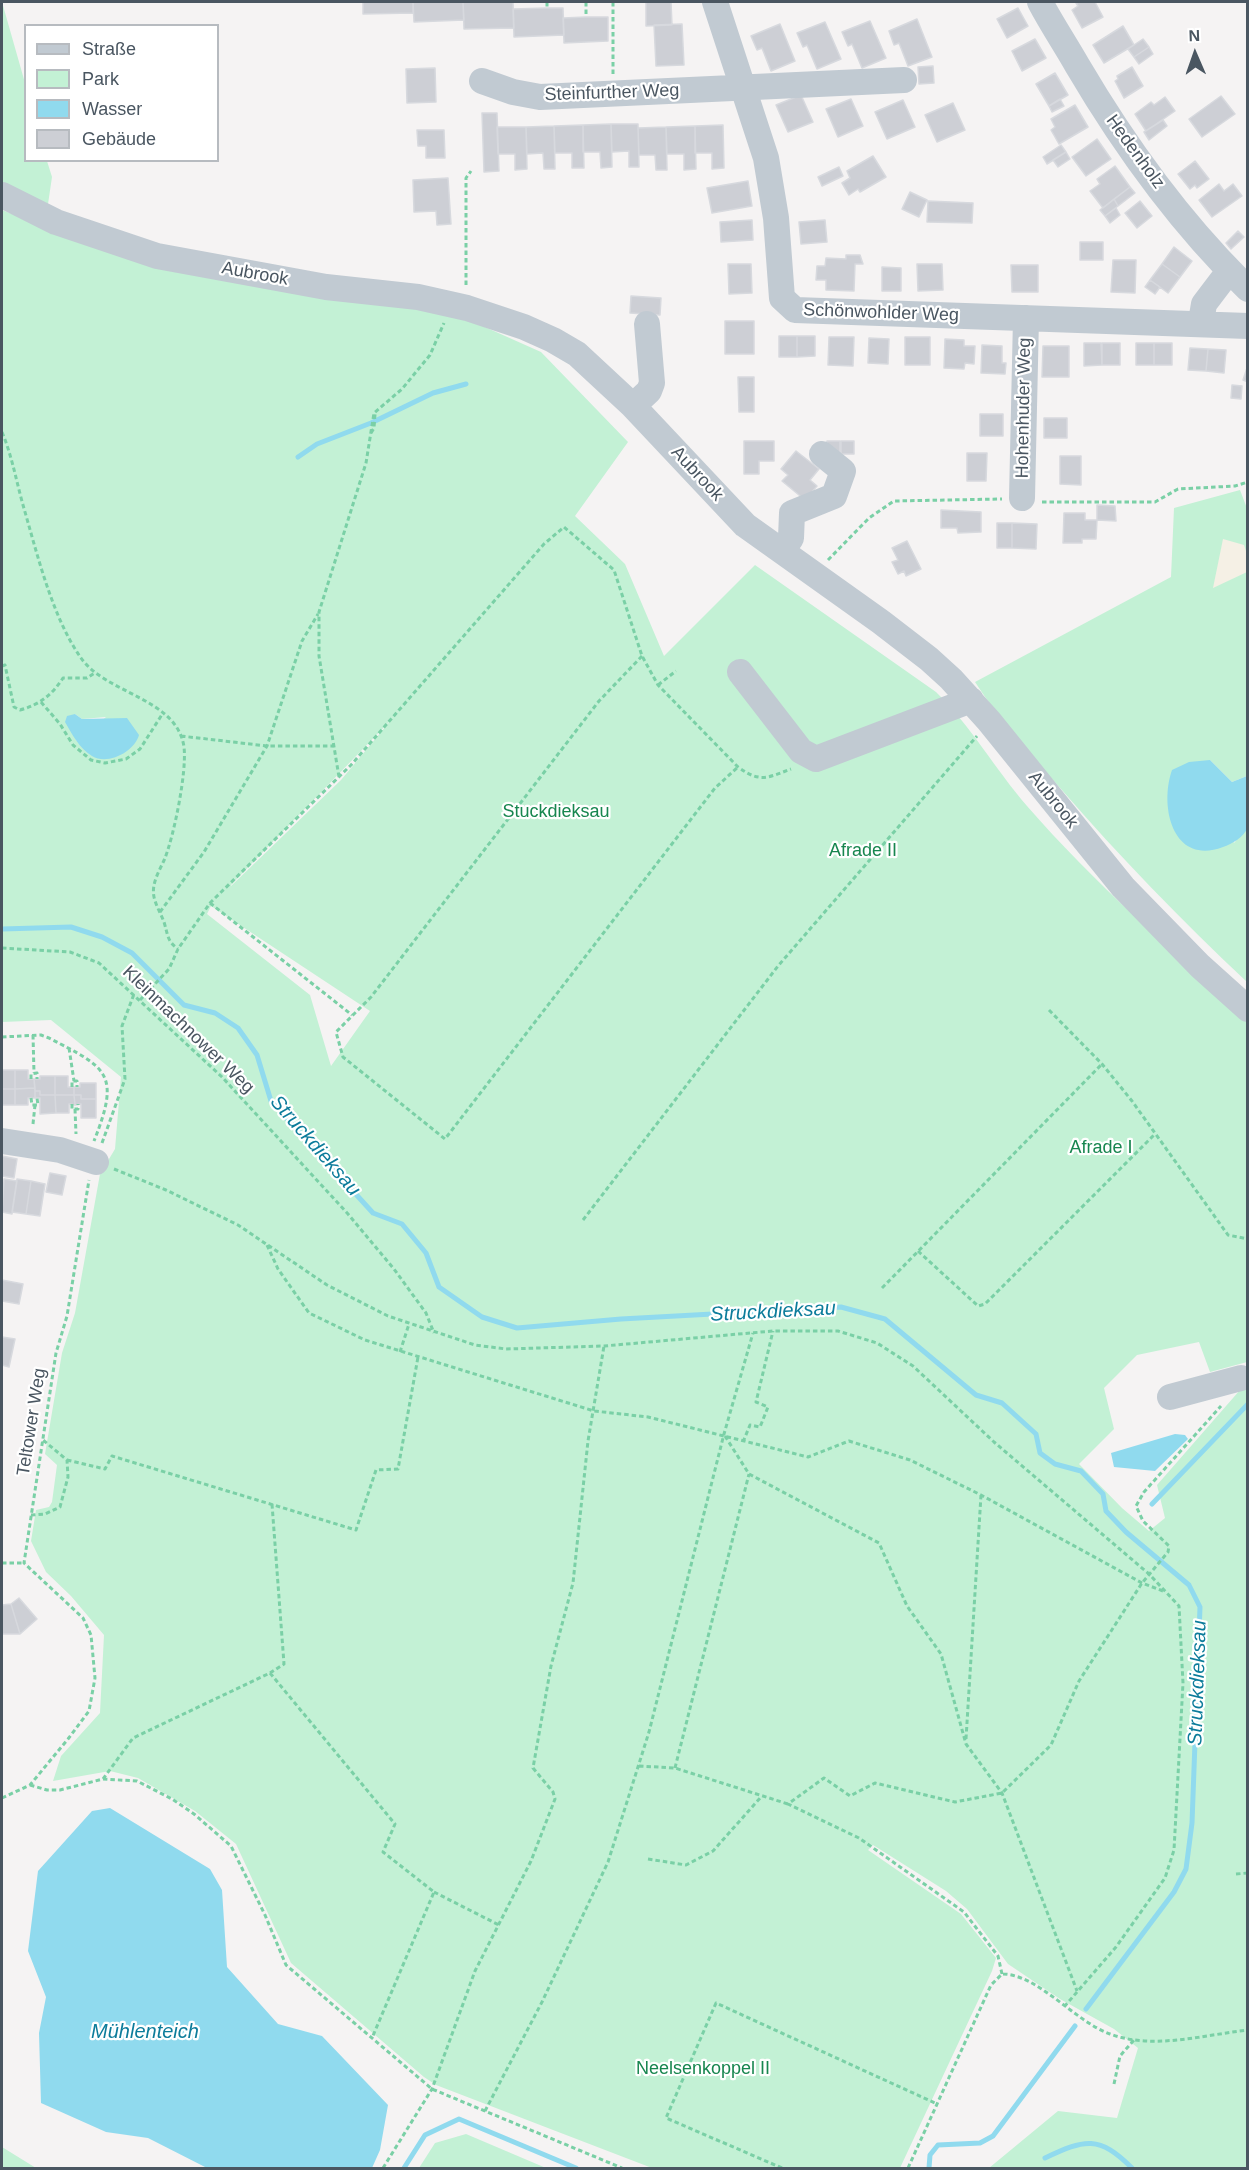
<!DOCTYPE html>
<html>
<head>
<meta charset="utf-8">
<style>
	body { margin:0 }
	#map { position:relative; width:1249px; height:2170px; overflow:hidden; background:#f5f3f3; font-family:Arial,sans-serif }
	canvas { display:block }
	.frame { position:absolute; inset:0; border:3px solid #4a5661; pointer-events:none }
	.legend { position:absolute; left:24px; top:24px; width:195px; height:138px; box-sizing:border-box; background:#fff; border:2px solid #b7bbc0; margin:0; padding:8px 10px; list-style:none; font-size:18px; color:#4a5661 }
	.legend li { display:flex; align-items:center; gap:12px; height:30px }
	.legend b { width:30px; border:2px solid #b7bbc0 }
	.north { position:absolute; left:1165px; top:24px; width:60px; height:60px; -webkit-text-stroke:4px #fff; paint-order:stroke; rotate:358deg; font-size:16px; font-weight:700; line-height:24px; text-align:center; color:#4a5661 }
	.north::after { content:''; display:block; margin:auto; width:21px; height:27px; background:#4a5661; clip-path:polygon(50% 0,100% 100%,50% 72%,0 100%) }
</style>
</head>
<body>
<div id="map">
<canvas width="1249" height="2170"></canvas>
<div class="frame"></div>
<ul class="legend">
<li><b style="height:8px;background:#c1cad2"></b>Straße</li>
<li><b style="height:16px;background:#c3f1d5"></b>Park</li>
<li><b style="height:16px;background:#90daee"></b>Wasser</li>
<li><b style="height:16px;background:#cdcfd5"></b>Gebäude</li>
</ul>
<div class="north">N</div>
</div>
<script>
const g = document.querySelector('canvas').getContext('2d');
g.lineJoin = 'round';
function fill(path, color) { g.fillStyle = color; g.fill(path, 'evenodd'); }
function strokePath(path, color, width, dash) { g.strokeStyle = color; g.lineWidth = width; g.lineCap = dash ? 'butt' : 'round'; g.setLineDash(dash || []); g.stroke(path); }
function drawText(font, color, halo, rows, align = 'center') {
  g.font = font + ' Arial,sans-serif'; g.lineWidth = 4.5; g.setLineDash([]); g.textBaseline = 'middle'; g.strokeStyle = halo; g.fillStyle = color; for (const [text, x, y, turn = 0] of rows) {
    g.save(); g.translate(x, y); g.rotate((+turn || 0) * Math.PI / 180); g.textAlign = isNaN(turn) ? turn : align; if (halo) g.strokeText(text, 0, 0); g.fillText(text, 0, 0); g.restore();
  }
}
fill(new Path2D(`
	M2,2L25,83L26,160L47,161L52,177L48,204L2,184Z
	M2,210L98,248L458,315L541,352L628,442L575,516L625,564L664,656L755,565L936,692C971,726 995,769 1027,806C1094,883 1171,950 1247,1017V1362L1210,1372L1199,1342L1137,1355L1104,1388L1114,1429L1079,1464L1122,1508L1149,1531L1165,1518L1157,1485L1247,1382V2168H989L1058,2111L1117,2118L1138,2048L1114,2029L1060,1999L1008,1964L967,1909L946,1891L873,1845L868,1850L961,1914L996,1958L992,1971L900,2168H652L436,2085L424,2077L291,1963L236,1844L195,1811L138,1778L110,1771L53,1781L61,1756L100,1713L104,1635L71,1596L46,1572L31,1541L36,1510L49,1507L52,1502L57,1465L45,1454L62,1353L75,1313L100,1174L115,1149L121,1077L51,1020L2,1022ZM75,714L82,719L106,717L76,741ZM391,720L341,780L231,886V885ZM211,906L370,1011L331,1066L310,995L207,914Z
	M1240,490L1248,511L1247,776L1232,782L1210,760L1234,843L1247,827V982C1181,920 1120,857 1061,789C1030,754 1000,721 975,682L1171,577L1174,508Z
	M466,2134L546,2168H419L435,2143Z
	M2,2147L36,2168H2Z`), '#c3f1d5');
fill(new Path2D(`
	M1223,539L1244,545L1247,554V572L1213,588Z`), '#f5f0e5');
fill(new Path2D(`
	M75,714L82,719L127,718L139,735C135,751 108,766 92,756C79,748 72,734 65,722L67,716Z
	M1210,760L1232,782L1247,776C1248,788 1249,817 1248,827C1244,837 1232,844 1223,847C1173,866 1159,807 1172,770L1189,762Z
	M1175,1434L1185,1435L1188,1439L1155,1471L1114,1467L1111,1453Z
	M110,1808L210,1869L222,1890L227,1967L278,2024L322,2036L388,2105L380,2150L372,2168H207L148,2138L106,2132L41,2103L39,2033L46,1997L28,1951L38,1871L92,1811Z`), '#90daee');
strokePath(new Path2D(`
	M298,457L317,444L371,423L433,393L466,384
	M2,929L71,927L102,937L132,953L184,1005L215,1013L238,1028L257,1055L271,1101L373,1213L402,1224L426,1253L439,1287L482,1317L517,1328L621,1319L841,1307L885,1319L976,1395L1002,1403L1036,1434L1040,1453L1055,1464L1081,1471L1103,1494L1106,1511L1126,1532L1189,1585L1200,1607L1192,1823L1186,1869L1174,1892L1086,2009
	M1152,1504L1248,1404
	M1045,2158C1085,2139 1099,2135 1132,2168
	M404,2168L425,2135L459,2119L576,2168
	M929,2168L930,2155L938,2145L980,2143L993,2136L1075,2026`), '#90daee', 5);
const building = new Path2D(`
	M363,2H413V13L363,14Z
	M413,2H463L464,20L414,22Z
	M463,2H513L514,28L464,29Z
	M646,2H671L672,25L646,26Z
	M1079,2H1095L1103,17L1082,28L1072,10L1078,6L1076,3Z
	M547,8H563L564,35L514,37L513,9Z
	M1018,8L1028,26L1007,38L997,19Z
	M586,17H608V41L564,43L563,18Z
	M917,19L932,57L908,66L899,43L894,45L889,31Z
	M870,21L886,58L862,68L852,44L848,46L842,32Z
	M825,22L841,59L817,69L807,45L803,47L797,33Z
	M682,24L684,65L656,66L654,25Z
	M780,24L795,61L771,71L762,48L757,50L751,36Z
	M1123,26L1134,45L1104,63L1093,45Z
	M1035,39L1046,58L1022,71L1012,51Z
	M1143,39L1149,47L1134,57L1128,49Z
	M1149,47L1153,54L1139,64L1134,57Z
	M933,66L934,83L919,84L918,67Z
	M1132,67L1143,86L1124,98L1115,81L1118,79L1117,76Z
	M435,68L436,102L407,103L406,69Z
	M1055,73L1068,95L1049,106L1036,84Z
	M801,95L813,122L788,132L776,105Z
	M1221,96L1235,114L1202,137L1189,119Z
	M1165,97L1175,111L1146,131L1135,114L1151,102L1154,105Z
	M851,99L863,126L838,137L826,109Z
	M1060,99L1064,106L1052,112L1049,106Z
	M903,100L915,127L887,139L875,112Z
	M953,103L965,130L937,142L925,115Z
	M1075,105L1088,127L1059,144L1051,130L1055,127L1051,119Z
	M482,113H497L499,171L484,172Z
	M1163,120L1167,126L1149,140L1144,132Z
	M611,124L612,167L601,168L600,152H583V125Z
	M611,124H638L639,167H629V151L612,152Z
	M583,125L584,168H572V153H555L554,126Z
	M723,125L724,168L712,169V153H695V126Z
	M554,126L555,169H544L543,153L527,154L526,127Z
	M695,126L696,169L684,170V154H667L666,127Z
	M497,127H526L527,169L515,170V154H498Z
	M666,127L667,170H656L655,155H639L638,128Z
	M417,130H444L445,158H426V146H418Z
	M1097,139L1111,159L1086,176L1072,157Z
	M1061,145L1066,152L1047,164L1043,157Z
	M1066,152L1070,159L1058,167L1053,160Z
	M873,156L886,177L860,192L858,189L849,195L842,183L850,178L847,171Z
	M1195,161L1209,179L1197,188L1195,185L1190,189L1178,174Z
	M1115,166L1130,187L1103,208L1090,191L1100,184L1097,179Z
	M839,167L843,176L822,186L818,177Z
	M448,178L451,224L437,225L436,211L414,212L413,180Z
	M748,181L752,206L712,213L707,188Z
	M1219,184L1224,191L1233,184L1242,196L1212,217L1199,200Z
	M1130,187L1135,193L1118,206L1114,199Z
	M910,192L927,200L919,217L902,209Z
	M1114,199L1118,206L1105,216L1100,210Z
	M928,201L973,203L972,223L927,222Z
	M1140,201L1152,216L1137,228L1125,213Z
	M1116,208L1120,215L1110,223L1105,216Z
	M752,220L753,240L721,242L720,222Z
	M825,220L827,242L801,244L799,222Z
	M1238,231L1244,237L1231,249L1226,243Z
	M1080,242H1103V260H1080Z
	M1174,247L1192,261L1180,277L1162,264Z
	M846,255H860L863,264H855L854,291L826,290V280H816L817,266H825L826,258L846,259Z
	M1113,260H1136L1135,293L1111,292Z
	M728,264H751L752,293L729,294Z
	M917,264H942L943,290L918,291Z
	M1162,264L1180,277L1168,293L1150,280Z
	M1011,265H1038V292H1012Z
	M882,267L901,268V291H882Z
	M1150,280L1160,287L1155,294L1145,287Z
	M631,296L661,298L660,315L630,313Z
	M725,321H754V354H725Z
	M779,336H797V357H779Z
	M797,336H815V356L797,357Z
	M829,337H854L853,366L828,365Z
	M905,337H930V365H905Z
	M869,338L889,339L888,364L868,363Z
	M945,339L964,340V346H975L974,364L965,363L964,369L944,368Z
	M1084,343H1101L1102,365L1084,366Z
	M1102,343H1120V365H1102Z
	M1136,343H1154V365H1136Z
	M1154,343H1172V365H1154Z
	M982,345L1002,346V363H1006L1005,374L981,373Z
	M1043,346H1069V377H1042Z
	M1190,348L1208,349L1206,371L1188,370Z
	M1208,349L1226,350L1224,373L1206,371Z
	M1248,365V382L1243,380Z
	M738,377H754V412H739Z
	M1232,385L1242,386L1241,399L1231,398Z
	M980,414H1003V436H980Z
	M1044,418H1067V438H1044Z
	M744,441H774V461H759V474H744Z
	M827,441H840V454L826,455Z
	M841,441H854V454H841Z
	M796,451L819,469L810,480L817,486L805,500L782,481L788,475L781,469Z
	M967,453H987L986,481H967Z
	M1060,456H1081V485L1060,484Z
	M1097,505L1115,506L1116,521L1097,520Z
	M941,510L981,512V532L958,533L957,528H941Z
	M1064,513H1085V520H1097L1096,539H1082V543H1063Z
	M997,523H1012V548H997Z
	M1012,523L1037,524L1036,549L1012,548Z
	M907,541L921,569L906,576L904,571L898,574L892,562L898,560L892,548Z
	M2,1070H15V1089H2Z
	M15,1070H28V1079H34L35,1088L15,1089Z
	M40,1076H55V1095H40V1091H35L34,1079H40Z
	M55,1076H68V1087H74V1095H55Z
	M80,1083H96V1099H81V1095H74V1087H80Z
	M35,1088V1098H28V1105H15V1089Z
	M2,1089H15V1105H2Z
	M35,1091H40V1095H55L56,1113L40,1114V1098H35Z
	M55,1095H74L75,1105L69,1104V1113H56Z
	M74,1095H81V1099H96V1118H81V1104L75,1105Z
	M2,1156L17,1159L14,1178L2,1176Z
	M50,1173L66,1176L62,1195L46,1192Z
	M4,1179L17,1181L12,1214L2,1212Z
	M17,1179L31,1181L26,1214L12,1212Z
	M31,1181L45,1184L40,1216L26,1214Z
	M2,1280L23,1284L19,1304L2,1301Z
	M2,1337L15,1339L9,1367L2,1365Z
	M19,1598L37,1619L20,1634L11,1604Z
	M11,1604L20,1634H2V1605Z`);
fill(building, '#cdcfd5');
strokePath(building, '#d7d9de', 1.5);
strokePath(new Path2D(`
	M547,2V8
	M586,2V17
	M613,2V75
	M466,285V178L471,171
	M2,432C12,456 16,480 23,505C37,553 52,617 81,658C106,694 177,698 184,747C187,772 174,835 165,858C160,870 151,883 154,897C156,906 161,914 164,922C168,935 167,941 178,949
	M371,433L374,428L375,414
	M1042,502H1155L1178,489L1235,486L1248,482
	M828,560L869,518L894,501L1002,499
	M642,656L599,701L371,997L336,1032L343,1057L445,1139L715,788L738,767
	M2,666L5,665L14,707L20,710C39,705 52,695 63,678H87L96,672
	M658,685L676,671
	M41,702L60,724L73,745L91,760L105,763L126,759L140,749L163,713
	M181,736L267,746H334
	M339,777L319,656V612L366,463L374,413L402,389L430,355L444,323
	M210,903L352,1015
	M160,912L204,852L267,746L302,641L318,614
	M2,948L70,952L99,963L222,1077L348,1214L394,1269L426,1313L434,1333
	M140,1000L169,969L178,949L210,903L351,765L544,544L564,527L614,570L642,656L658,685L738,767C760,783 767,778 791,769
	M1049,1010L1102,1064L1132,1101L1228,1235L1248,1239
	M33,1035L34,1073
	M2,1037L41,1035L49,1038C107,1068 121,1073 94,1141
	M69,1048L74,1081
	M31,1079V1074L37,1073V1079
	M72,1087V1081H77V1087
	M31,1098L32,1105H38L37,1098
	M72,1104V1109H78V1104
	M75,1109L76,1134
	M33,1124L35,1105
	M102,1143L125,1079L122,1026L134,994
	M114,1169L166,1190L238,1225L327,1285L388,1316L475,1345L506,1349L604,1346L773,1331H838L877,1343L913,1366L994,1442L1149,1574L1179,1606L1183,1683L1174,1850L1165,1878L1116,1947L1064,2007
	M583,1220L778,966L977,736
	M267,1245L278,1269L309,1313L365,1340L594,1411L648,1417L808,1457L849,1441L910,1460L981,1495L1142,1583L1163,1591
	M918,1251L978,1306L985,1304L1154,1135
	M882,1288L1102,1064
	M400,1352L409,1324
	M725,1436L749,1474L879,1543L907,1606L941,1654L966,1744L1002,1793L1077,1991
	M743,1442L750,1425L760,1427L768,1407L756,1402L773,1331
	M67,1460L105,1469L112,1456L356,1530L376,1470L398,1469L418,1357
	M31,1515L45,1514L60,1507L68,1477L67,1460L43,1440
	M2,1563H24
	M270,1673L284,1664L272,1504
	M966,1739L981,1495
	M639,1766L675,1768L788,1804
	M675,1768L749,1474
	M103,1779L133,1738L270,1673L395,1824L383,1852L434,1892L372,2038
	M30,1785L47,1790H60L103,1779L137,1781L172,1799L194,1814L231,1846L265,1915L286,1965L432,2089L622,2168
	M2,1798L30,1785L68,1739L89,1711L95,1678L91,1635L83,1618L24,1563L56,1353L67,1316L89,1180
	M648,1859L686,1865L713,1851L761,1797
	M1236,1874L1248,1873
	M434,1892L499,1925
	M1002,1974L998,1956L964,1912L859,1838L788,1804L824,1778L850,1796L875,1783L955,1802L1002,1793L1051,1745L1079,1681L1142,1583L1168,1552L1169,1546L1143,1521L1136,1506L1144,1492L1221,1406
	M1114,2084L1120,2056L1134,2040
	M485,2111L542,2002L608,1862L649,1732L724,1434L753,1333
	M383,2168L432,2089L475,1971L531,1861L555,1799L553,1792L533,1768L551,1666L573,1583L588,1441L604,1346
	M782,2168L666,2118L716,2003L935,2103
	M908,2168L991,1985L1002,1974C1038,1974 1074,2021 1110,2034C1153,2050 1203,2035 1248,2030`), '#7ad0a6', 3, [4.5, 3]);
strokePath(new Path2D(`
	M715,2L766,158L776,218L782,298L795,310L1248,326
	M1040,2C1051,23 1065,44 1077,65C1124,145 1181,224 1248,289
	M482,81L513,92L540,97L904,80
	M2,195L56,222L157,256L326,287L418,297L467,308L524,327L553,340L577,354L633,406L745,525L881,622L929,659L951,679L989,721L1123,887L1200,966L1248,1009
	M1201,322L1204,304L1229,271
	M633,406L649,391L652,383L647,324
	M1022,498L1026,318
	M782,551L791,538L792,513L834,496L843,471L822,454
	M740,672L801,751L816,759L971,700
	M2,1141L60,1150L96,1162
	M1170,1397L1241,1378`), '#c1cad2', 26);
drawText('18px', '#4a5661', '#fff', [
	["Steinfurther Weg",612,93,-2],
	["Hedenholz",1135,152,54],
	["Aubrook",255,274,10],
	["Schönwohlder Weg",881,313,2],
	["Hohenhuder Weg",1024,408,-89],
	["Aubrook",697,474,47],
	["Aubrook",1053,800,51],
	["Kleinmachnower Weg",188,1030,44],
	["Teltower Weg",32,1422,-81]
]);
drawText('18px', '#17864f', '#fff', [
	["Stuckdieksau",556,812],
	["Afrade II",863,851],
	["Afrade I",1101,1148],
	["Neelsenkoppel II",703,2069]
]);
drawText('italic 20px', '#0c7c9b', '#fff', [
	["Struckdieksau",315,1146,49],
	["Struckdieksau",773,1312,-3],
	["Struckdieksau",1198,1683,-88],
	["Mühlenteich",145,2032]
]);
</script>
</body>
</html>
